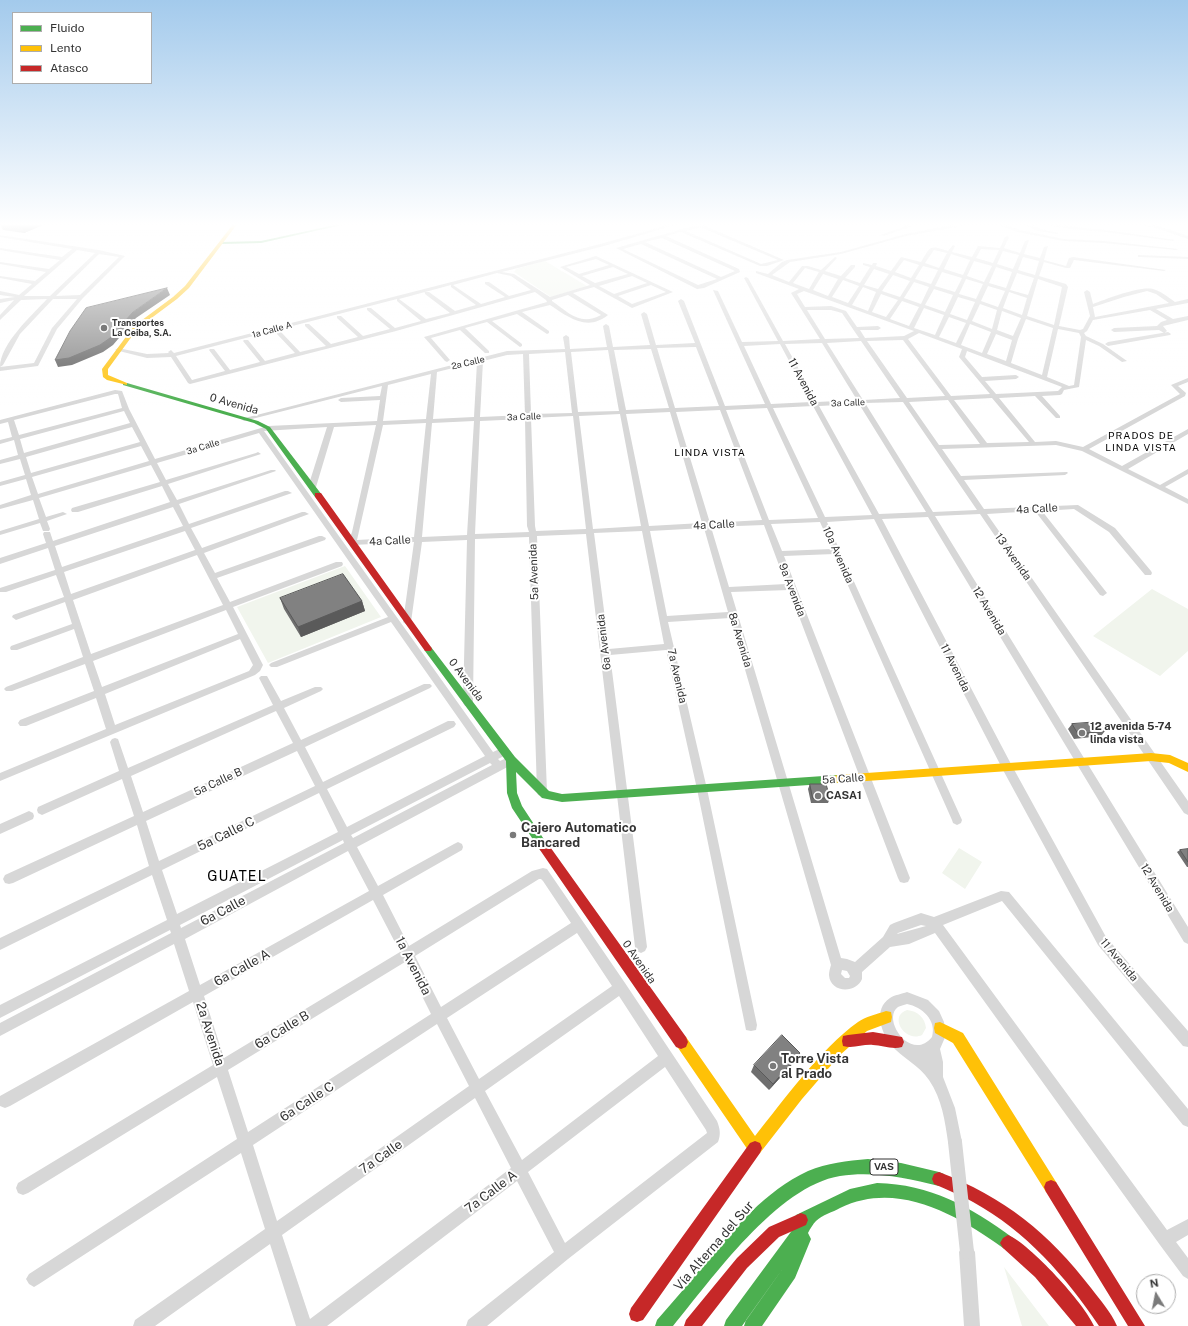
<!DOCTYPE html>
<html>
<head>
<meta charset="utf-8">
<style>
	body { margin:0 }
	#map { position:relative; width:1188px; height:1326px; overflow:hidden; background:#fff; font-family:"Public Sans",sans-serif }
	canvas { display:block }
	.legend { position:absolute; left:12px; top:12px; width:140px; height:72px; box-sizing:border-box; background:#fff; border:1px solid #adadad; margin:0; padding:5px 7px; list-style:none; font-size:12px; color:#333 }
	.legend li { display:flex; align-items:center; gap:8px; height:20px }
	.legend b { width:20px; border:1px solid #adadad }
	.north { position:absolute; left:1136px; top:1274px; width:40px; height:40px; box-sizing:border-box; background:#fff; border:1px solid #adadad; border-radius:50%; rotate:350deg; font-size:11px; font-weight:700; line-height:16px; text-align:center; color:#333 }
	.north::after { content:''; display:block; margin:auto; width:14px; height:18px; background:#7a7a7a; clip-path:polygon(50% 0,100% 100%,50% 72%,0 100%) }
</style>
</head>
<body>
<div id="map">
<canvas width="1188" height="1326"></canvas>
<ul class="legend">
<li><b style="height:5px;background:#4caf50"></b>Fluido</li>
<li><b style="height:5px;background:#ffc107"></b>Lento</li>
<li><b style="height:5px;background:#c62828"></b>Atasco</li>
</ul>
<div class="north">N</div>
</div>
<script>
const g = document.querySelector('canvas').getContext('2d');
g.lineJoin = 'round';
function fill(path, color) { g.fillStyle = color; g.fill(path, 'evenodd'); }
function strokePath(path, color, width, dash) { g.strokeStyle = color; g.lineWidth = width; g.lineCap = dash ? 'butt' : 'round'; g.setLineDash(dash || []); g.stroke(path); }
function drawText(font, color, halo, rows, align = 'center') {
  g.font = font + ' "Public Sans",sans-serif'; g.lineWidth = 4; g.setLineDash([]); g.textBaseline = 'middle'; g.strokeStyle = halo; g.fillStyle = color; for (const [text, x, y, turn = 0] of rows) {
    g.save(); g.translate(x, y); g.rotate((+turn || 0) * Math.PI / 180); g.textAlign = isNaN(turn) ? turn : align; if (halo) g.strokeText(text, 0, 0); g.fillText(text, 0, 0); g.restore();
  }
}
fill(new Path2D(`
	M545,261L587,286L551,297L514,272L516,269Z
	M345,566L381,617L268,663L237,607Z
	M1152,589L1188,609V651L1160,676L1093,636Z
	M959,848L982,862L965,889L942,873Z
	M907,1010C918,1011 925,1018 926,1028L922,1035C905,1043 888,1016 907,1010Z
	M1004,1267L1049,1326H1022Z`), '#f1f5ed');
fill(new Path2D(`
	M676,223H682L604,246L502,272L514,274L550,297L590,285L560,267L596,256L673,292L632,308L594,287L573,293L608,315C587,332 568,317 550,305L522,312L549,331V333L547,334L517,314L492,321L522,344V346L520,347L487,322L465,328L489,351V353H485L460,330L431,338L450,360L447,362L445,361L424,337L547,302L546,300L535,292L396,331L190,384L188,383L171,357L147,358L115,350L118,348L147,354L169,353L168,352L171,350L174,353L600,244ZM596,259L609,265L579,274L566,267ZM613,267L628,274L595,283L582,276ZM497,273L511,276L531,290L509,296L489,282H485V284L505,297L481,304L453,285ZM632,276L647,283L614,294L599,286ZM451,285V287L476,305L455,311L429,292H425V294L450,313L426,319L399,299ZM651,285L666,292L632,304L618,296ZM568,295L601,315C580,326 569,313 552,301V300ZM397,299V301L421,321L395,328L371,308H367V310L390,329L363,336L341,316H337V318L358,337L331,344L309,324H305V326L326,346L300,352L281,332H277V334L295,353L265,361L248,340H244L243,341L260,362L230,370L214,349H210L209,350L225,371L192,380L176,356Z
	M914,223L918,224L884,236L880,235Z
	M962,223H967L957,227L906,236L841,254L790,262L772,275L789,282L802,266H808L821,270L835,257L837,258L825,271L841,276L851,265H855V267L845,278L860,283L870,267L863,265V263L872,265L873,263H877L876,266L891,271L901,257L921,262C931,246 929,245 948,251L953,245L955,246L952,252L972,257L978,246L1000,248L1005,237L1007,236L1009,237L1004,248L1020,253L1025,241L1029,240L1024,254L1040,258L1044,247L1048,246L1044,260L1066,266L1069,258L1073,257L1166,270L1164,271L1074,260L1070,268H1066L1044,262L1039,276L1066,284L1068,287L1059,326L1080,330L1083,329L1090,316L1084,292L1087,290L1090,292L1093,304C1107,299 1139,286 1153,289C1161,291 1168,297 1175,302L1188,299V303L1156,309L1173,319L1188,316V320L1163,326L1167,331L1164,333L1159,330L1114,332L1111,330L1114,328L1157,326L1161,322L1167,320L1150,310L1093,320L1087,331L1084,333L1086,336L1103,344L1127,361L1122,362L1099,346L1086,340L1079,387L1064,390L1062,394L1060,395L1042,396L1060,416V418H1056L1035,396L999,398L1035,442L1056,441L1083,447L1180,394L1171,385L1188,378V382L1178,386L1186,393L1185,396L1089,449L1122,466L1188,429V434L1128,469L1160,485L1188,469V474L1165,487L1188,499V504L1082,451L1056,445L942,449L961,476L1067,472L1068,473L1065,475L964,480L984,509L1078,505L1115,528L1151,571L1152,573L1151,575H1145L1109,532L1074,509L1042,511L1107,593L1103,596L1100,595L1035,511L987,514L1188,801V815L1184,813L980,514L935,516L1188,927V944L1184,942L928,517L882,519L1011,764L1106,937L1188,1031V1047L1183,1046L1098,945L1003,770L874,519L827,522L962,820L961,823L957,825L953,823L952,820L834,554L784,556L910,878L908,882L904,883L900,882L898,878L789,590L731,592L841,958L847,959L855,962L883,937L890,925L894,923L921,913L934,917L1001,891L1009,892L1188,1109V1127L1183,1125L1002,901L943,925L1167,1230L1188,1219V1235L1176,1242L1188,1258V1279L1183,1276L1160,1245L935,933L909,944L890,947L862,972V979C856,994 830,993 829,975C829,972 830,968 831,965L730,618L668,622L707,789L757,1025L756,1030L751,1031L746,1030L745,1025L697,789L666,650L610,655L647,947L645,951L641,953L637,951L635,947L586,534L537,536L547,792L546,795L542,796L538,795L537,792L529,537L475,539L473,703L471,706H465L463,703L467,540L422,542L411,622L407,625L403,622L414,542L352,545L348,543L352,532L376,425L334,427L316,487L312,489L308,487L327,427L264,431L493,752L504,747L508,748L509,751L508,754L498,759L500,761L511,756L515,757L516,760L515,763L357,847L378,886L454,844L458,842L462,844L463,847L462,850L383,895L409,946L532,871L543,868L547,869L625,983L717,1121C720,1129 721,1134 718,1142L568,1259L487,1326H466L468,1320L554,1252L517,1181L327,1326H296L270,1244L155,1326H133L135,1320L265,1229L241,1153L39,1284L34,1287L29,1284L26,1279L29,1274L237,1139L217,1077L28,1193L23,1195L18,1193L16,1188L18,1183L213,1065L193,1002L10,1106L5,1108L0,1106V1096L189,991L174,944L0,1036V1023L171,933L170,930L0,1018V1005L167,920L152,875L0,950V938L149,866L137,825L13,883L9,884L5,883L3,879L5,875L134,816L122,779L42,815L38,813L37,810L38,807L119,771L110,742L112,739L115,738L118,739L128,768L273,705L259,678L261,676H267L281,701L315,687H321L323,689L321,691L284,708L301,740L424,684H430L432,686L430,688L305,747L323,782L448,721H454L456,724L454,727L327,789L347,827L485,756L391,622L277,667H271L269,665L271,663L388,617L259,433L157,463L166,480L256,453L258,452L261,454L168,484L177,500L271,470H275L276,471L179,504L189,524L285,491H288L292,493L191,528L202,548L302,512H305L309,514L204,553L215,573L319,536H322L326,538L325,540L217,578L230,602L336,562H342L343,564L342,566L233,607L263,665L260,671L255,675L0,781V773L106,729L96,698L26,726H20L18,723L20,720L94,691L85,664L12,691H6L4,689L6,687L83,657L74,629L17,650H11L10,648L11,646L72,624L65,602L16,620L12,617L13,615L64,597L56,575L6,592H0V588L55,570L48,548L0,564V558L46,543L43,534L44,532H50L53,541L170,502L162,486L78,512H72L71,510L72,508L160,482L151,465L39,498L46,517L63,512L67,514L47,521L50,529L49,531H43L40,523L0,535V531L39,519L33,500L0,509V505L31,495L26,479L0,486V482L25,475L20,459L0,464V460L18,455L14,440L0,444V440L12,437L8,422L0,424V420L115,390L122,391L129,409L155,459L268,426L377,421L380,400L341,402L338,400L341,398L380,396L382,386L244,421L241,419L507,351L565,349L563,337L566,335L569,337L570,349L607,347L603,326L606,324L609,326L613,347L650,345L641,314L644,312L647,314L656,345L695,343L678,301L681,299L684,301L725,406L765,404L713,290L718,291L742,342L778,341L744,278L746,277L748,278L783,341L820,339L791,293L799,289L756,273V271L768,274L782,262L787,260L841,252L906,234ZM981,249L999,250L993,263L976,258ZM934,250L947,253L939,268L925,263ZM1003,251L1019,255L1013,269L997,264ZM951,254L970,260L963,275L944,269ZM1023,257L1039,261L1035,275L1018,270ZM904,260L919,265L911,278L895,272ZM974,261L992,266L984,282L967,276ZM923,266L938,270L931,284L915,279ZM996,267L1012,272L1006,288L989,283ZM805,268L819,272L809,289L793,283ZM874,269L889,274L878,289L864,285ZM942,272L962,278L955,292L935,286ZM1017,273L1034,278L1028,295L1010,290ZM823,274L838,279L828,296L813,290ZM893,275L910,281L900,297L882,291ZM966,279L983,284L976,299L959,294ZM1038,279L1062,287L1054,325L1027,316ZM843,280L859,286L848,303L832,297ZM914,282L929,287L921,304L904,298ZM988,286L1005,291L998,307L981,301ZM863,287L876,292L868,311L852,305ZM934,289L953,295L945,312L925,305ZM804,291L914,331L904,336L865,338L860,330H878L881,328L878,326L857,327L846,311L831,306L805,307L797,294ZM1147,291L1156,294L1169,303L1095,317L1093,307L1124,297ZM1009,292L1027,298L1022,315L1003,308ZM881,294L898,300L886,317L872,312ZM958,297L975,302L967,320L950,314ZM902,301L919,307L909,326L890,319ZM980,304L997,310L992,329L972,321ZM924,308L944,315L935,335L914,328ZM807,310H831L842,313L859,338L825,339ZM1002,311L1021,318L1013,336L997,330ZM949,317L966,323L956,343L939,337ZM1026,319L1053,328L1042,375L1011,363L1018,339ZM970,324L991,332L982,353L961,345ZM1058,329L1079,333L1081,337L1074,385L1069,386L1047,377ZM919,333L962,349L959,357L990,394L951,396L908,339ZM996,334L1012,340L1006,361L987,354ZM903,340L945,396L907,398L867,341ZM861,341L900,398L863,400L827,343ZM822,343L857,400L817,402L785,344ZM780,344L811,402L771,404L744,346ZM696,347L719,406L675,408L657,348ZM651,349L669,408L626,410L614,350ZM608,350L619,411L578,412L571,352ZM967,351L1062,387L1058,391L996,394L985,381L1016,379L1019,377L1016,375L982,377L965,357ZM565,352L572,413L531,414L529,354ZM523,354L525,415L480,417L483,361L507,355ZM477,362L474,417L433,419L437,372ZM431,374L426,419L383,421L388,385ZM115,394H118L122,408L19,435L14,420ZM992,398L1029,442L987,443L954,400ZM948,400L980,444L939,445L909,402ZM903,402L977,510L933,512L865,403ZM859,404L926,512L879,514L819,406ZM813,406L872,515L825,517L773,408ZM767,408L818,518L769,520L726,410ZM720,410L762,520L710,523L676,412ZM124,411L130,423L24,453L20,439ZM670,412L702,523L649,526L626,414ZM620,414L641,526L593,529L579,416ZM573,416L586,529L536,531L535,526L531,418ZM525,419L527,526L529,532L475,534L480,421ZM474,421L467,535L422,537L432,423ZM426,423L414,537L357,540L383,425ZM132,427L140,442L31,473L26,457ZM141,446L149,461L38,494L32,477ZM173,507L183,526L62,567L55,546ZM820,522L832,549L782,551L771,524ZM764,525L786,584L729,587L711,527ZM704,528L728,612L667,616L650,531ZM185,531L195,550L71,594L64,572ZM642,531L664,644L609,649L594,533ZM197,555L223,605L91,654L73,600ZM226,610L238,634L102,687L93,661ZM240,639L253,665L249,671L115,725L105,694ZM276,711L293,743L143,812L131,776ZM297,751L315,786L159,861L146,821ZM490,763L492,765L353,838L351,835ZM319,793L338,832L177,914L162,870ZM343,840L344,843L181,928L180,925ZM348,851L369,891L200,985L185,939ZM539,879H541L543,881L571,923L441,1007L415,956ZM373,900L400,952L224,1058L204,996ZM921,925L926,926L897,934L898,933ZM577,933L612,986L479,1079L447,1018ZM405,962L431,1014L248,1132L228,1070ZM842,970L847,971L850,976L849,978H845L841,974ZM619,996L658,1056L522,1160L485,1091ZM437,1024L469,1086L277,1221L253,1145ZM665,1067L706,1130L707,1133L565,1243L528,1172ZM475,1098L511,1168L310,1319L282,1235Z
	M994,223H1000L1020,230L1064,239L1104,241L1178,249L1176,250L1104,243L1064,241L1017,232Z
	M1022,223H1027L1041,229L1059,233L1057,234L1038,231Z
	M1037,223L1106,230L1175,240L1173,241L1106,232L1069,229Z
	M1101,223H1117L1119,224L1117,225Z
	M1134,223C1152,222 1171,230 1188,236V239L1162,230Z
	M696,225H703L784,260L767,266H760L681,232L666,236L739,269L740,272L704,288L697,289L616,248ZM700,227L778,260L761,264L686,231ZM662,238L735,271L721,277L645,242ZM641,244L717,279L698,285L623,249Z
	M0,235L99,250L125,256L83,298L57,329L38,366L0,371V367L34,363L52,328L77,299H53L20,334L3,365L0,367C0,344 32,315 47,299L21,300L0,320V315L14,300L0,303V299L15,297L0,295V291L19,295L32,284L0,278V276L35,281L46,272L0,264V262L49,269L60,260L0,250V248L62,257L72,249L0,237ZM77,250L95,253L50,296H24ZM99,254L119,257L80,295L56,296Z
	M1138,255L1188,257V259L1140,257H1138Z
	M1168,332L1171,334L1170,335L1108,346L1105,344L1108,342Z
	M29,811L33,813L34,816L33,819L0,834V824Z
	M907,992L928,1000L939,1011L944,1022L946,1035L940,1049L943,1062V1077L955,1108L962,1142L960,1147L955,1149L950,1147L948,1142C945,1121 942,1099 929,1080C919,1065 902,1058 891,1045C881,1032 873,1009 890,998C894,995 902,994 907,992ZM907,1004C922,1007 937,1020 932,1037C911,1063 881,1019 898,1007C900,1006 904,1005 907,1004Z
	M967,1244L972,1247L975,1252L980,1326H964L959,1252L962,1247Z`), '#d7d7d7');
fill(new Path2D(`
	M344,223H351L261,243L222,244L220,243L222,242L261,241Z
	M123,383H127L258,421L270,427L322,495L318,497H315L266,429L254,423L123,385Z
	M428,646L431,647L515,757L549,791L562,794L838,775L842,776L843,779L842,782L838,783L562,802L542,798L516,772L517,793L522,806L549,847L548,850L544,852L540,850L512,808L507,793L506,761L425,651L424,649Z
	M868,1159L901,1163L939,1172L944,1174L946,1179L944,1184L939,1186C906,1178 874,1171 840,1176C777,1186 712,1279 673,1326H655L657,1320C673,1302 689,1283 704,1264C734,1229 765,1191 808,1171C827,1163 847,1161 868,1159Z
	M877,1183C930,1184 971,1207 1013,1238L1016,1243L1013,1248L1008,1251L1003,1248C957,1215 898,1180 840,1208C833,1212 822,1215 816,1221C813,1224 810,1229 808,1233L811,1239L795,1278L762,1326H744L746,1320L786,1264L742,1326H724L726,1320L796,1225L794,1220L796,1215L850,1189Z`), '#4caf50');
fill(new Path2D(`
	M234,223H238L189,288L177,299L138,328L108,369V375L127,383V385L107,380L103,377L102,369L134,326L173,297L185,286Z
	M1151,753L1170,755L1188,763V772L1169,763L1151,761L838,783L834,782L833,779L834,776L838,775Z
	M886,1011L891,1012L892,1017L891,1022L867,1031L840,1055L802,1099L760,1153L755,1155L750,1153L674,1042L676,1037L681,1035L686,1037L755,1136C784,1100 820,1049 858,1022C865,1017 877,1014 886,1011Z
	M940,1022L963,1033L1056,1182L1058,1187L1056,1192L1051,1194L1046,1192L953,1043L935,1033L934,1028L935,1023Z`), '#ffc107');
fill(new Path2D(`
	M315,493H321L431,647L432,649L431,651H425L315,497Z
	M544,842L548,844L686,1037L688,1042L686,1047L681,1049L676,1047L540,850L539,847L540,844Z
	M873,1032L902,1037L904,1042L902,1047C892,1050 882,1045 873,1045C863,1044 853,1049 843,1046L842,1041L843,1036L848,1035Z
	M755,1141L760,1143L762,1148L760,1153L643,1320L637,1322L631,1320L629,1314L631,1308L750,1143Z
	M939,1172C1004,1197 1049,1233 1091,1288C1100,1300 1111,1312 1117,1326H1099C1066,1277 1026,1231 973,1202C961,1195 947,1190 934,1184L932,1179L934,1174Z
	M1051,1180L1056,1182L1145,1326H1128L1046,1192L1044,1187L1046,1182Z
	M801,1213L806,1215L808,1220L806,1225L779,1237L747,1268L702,1326H684L686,1320L737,1258L769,1227Z
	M1008,1235C1030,1244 1085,1304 1094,1326H1076L1035,1277L1003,1248L1000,1243L1003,1238Z`), '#c62828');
strokePath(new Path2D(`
	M955,1142L967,1252`), '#d7d7d7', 14);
fill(new Path2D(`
	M4,223H48L24,233L3,230L0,224Z
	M280,598L362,601L365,611L301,637L284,609Z
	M1072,724L1105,731L1101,736L1074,739L1068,729Z
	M810,784L830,798L828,803H811L808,789Z
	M1188,849V867H1187L1177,852L1180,850Z
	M800,1053L796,1060L769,1090L751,1072L754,1065Z`), '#6f6f6f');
fill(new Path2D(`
	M32,223H48L24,233L21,227Z
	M167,288L170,295L136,318L113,345L103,352L72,365L58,367L55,360L133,312Z
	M362,601L365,611L301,637L298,627Z
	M800,1053L796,1060L769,1090L773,1084Z`), '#5a5a5a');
const building = new Path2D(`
	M4,223H32L21,227L0,224Z
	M167,288L133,312L110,338L100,345L69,358L55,360L70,331L86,308Z
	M343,574L362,601L298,627L280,598Z
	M1098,722L1105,731L1078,734L1072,724Z
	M810,784H826L830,798H813Z
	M1188,849V862L1180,850Z
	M782,1035L800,1053L773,1084L754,1065Z`);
fill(building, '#818181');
strokePath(building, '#5a5a5a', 1);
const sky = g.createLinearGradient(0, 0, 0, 408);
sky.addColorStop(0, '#a3caec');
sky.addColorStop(0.55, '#fff');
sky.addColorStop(1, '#ffffff00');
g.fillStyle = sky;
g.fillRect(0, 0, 1188, 408);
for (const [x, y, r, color] of [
	[104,328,4,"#7a7a7a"],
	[1082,733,4,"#7a7a7a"],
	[818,796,4,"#7a7a7a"],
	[513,835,4,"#7a7a7a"],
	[773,1066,4,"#7a7a7a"]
]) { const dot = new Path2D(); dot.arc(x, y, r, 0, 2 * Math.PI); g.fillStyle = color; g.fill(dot); strokePath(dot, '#fff', 1.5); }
drawText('bold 9px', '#333', '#fff', [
	["Transportes",112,323],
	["La Ceiba, S.A.",112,333]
], 'left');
drawText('9px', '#333', '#fff', [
	["1a Calle A",272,330,-15],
	["2a Calle",468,363,-13],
	["3a Calle",848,403,-2],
	["3a Calle",524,417,-2],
	["3a Calle",203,447,-17]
]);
g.letterSpacing = '1px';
drawText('10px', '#000', '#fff', [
	["PRADOS DE",1141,436],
	["LINDA VISTA",1141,448],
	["LINDA VISTA",710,453]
]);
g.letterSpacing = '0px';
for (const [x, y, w] of [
	[884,1167,28]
]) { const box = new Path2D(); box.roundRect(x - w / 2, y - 8, w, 16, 3); g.fillStyle = '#fff'; g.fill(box); strokePath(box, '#333', 1); }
drawText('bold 10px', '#333', null, [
	["VAS",884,1167]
]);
drawText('11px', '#333', '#fff', [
	["11 Avenida",803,382,62],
	["0 Avenida",234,404,16],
	["4a Calle",1037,509,-3],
	["4a Calle",714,525,-3],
	["4a Calle",390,541,-3],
	["10a Avenida",838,555,66],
	["13 Avenida",1013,557,55],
	["5a Avenida",534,572,-92],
	["9a Avenida",792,590,69],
	["12 Avenida",989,611,59],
	["8a Avenida",740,640,73],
	["6a Avenida",604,642,-97],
	["11 Avenida",955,668,63],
	["7a Avenida",677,676,77],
	["0 Avenida",466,680,53],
	["5a Calle",843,779,-4],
	["5a Calle B",218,782,-25],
	["12 Avenida",1157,888,59],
	["11 Avenida",1119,960,50],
	["0 Avenida",639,962,55]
]);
drawText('bold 11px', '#333', '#fff', [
	["12 avenida 5-74",1090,727],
	["linda vista",1090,740],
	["CASA1",826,796]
], 'left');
drawText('bold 13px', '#333', '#fff', [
	["Cajero Automatico",521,828],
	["Bancared",521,843],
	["Torre Vista",781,1059],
	["al Prado",781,1074]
], 'left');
drawText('13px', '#333', '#fff', [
	["5a Calle C",226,834,-26],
	["6a Calle",223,911,-28],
	["1a Avenida",413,966,63],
	["6a Calle A",242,968,-29],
	["6a Calle B",282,1030,-31],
	["2a Avenida",210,1034,72],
	["6a Calle C",307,1102,-33],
	["7a Calle",381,1157,-35],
	["7a Calle A",491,1192,-37],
	["Vía Alterna del Sur",714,1246,-49]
]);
g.letterSpacing = '1px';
drawText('14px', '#000', '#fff', [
	["GUATEL",237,877]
]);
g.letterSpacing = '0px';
</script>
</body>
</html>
